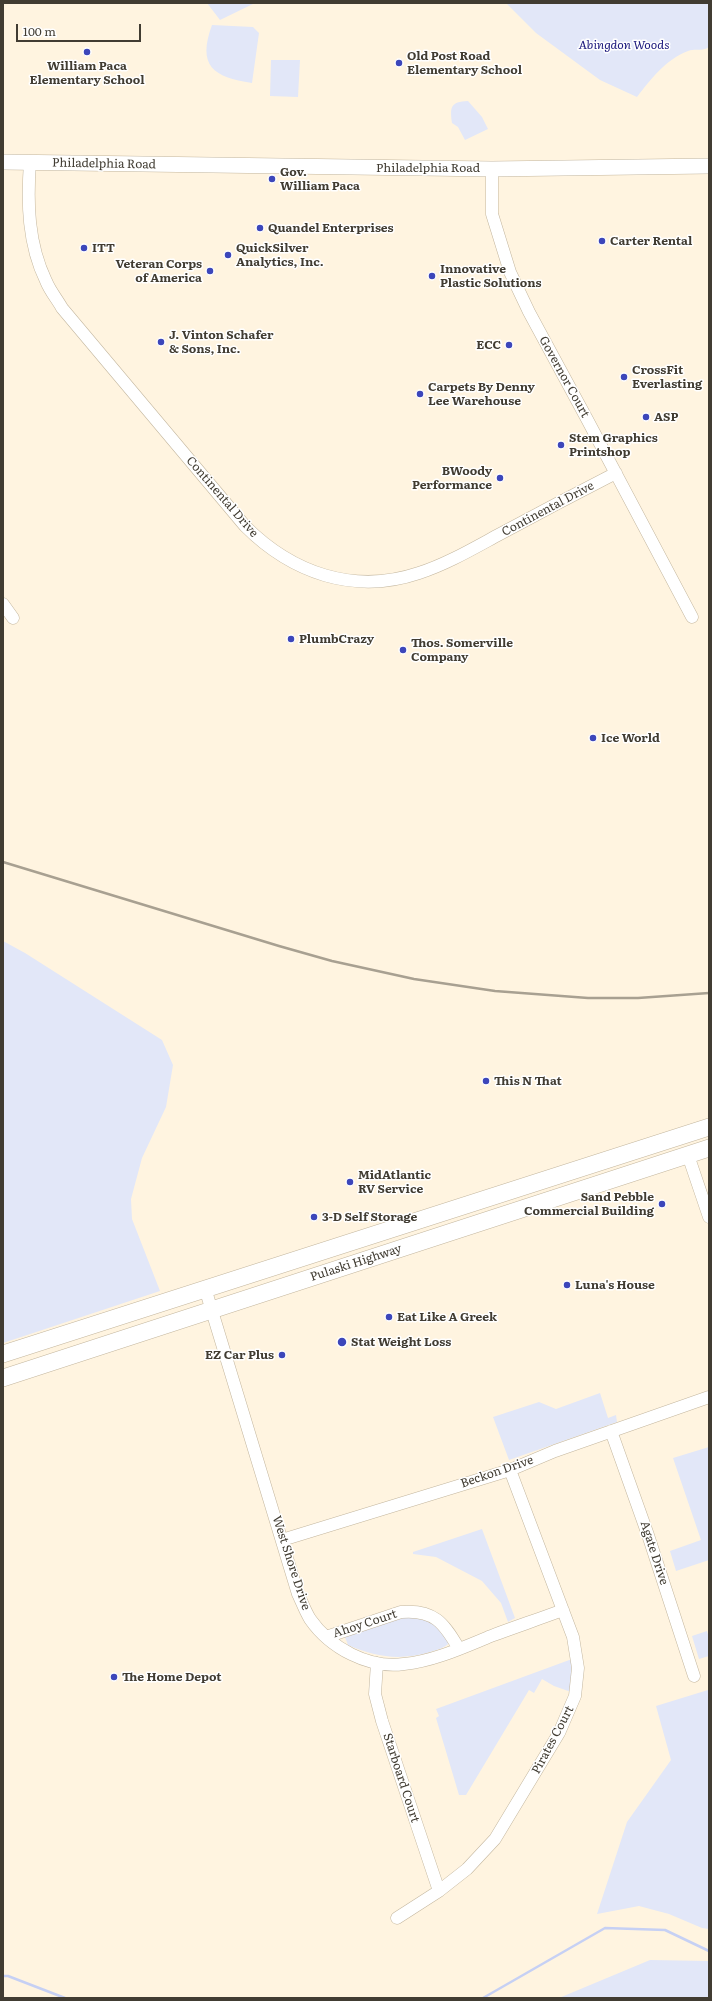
<!DOCTYPE html>
<html>
<head>
<meta charset="utf-8">
<style>
	body { margin:0 }
	#map { position:relative; width:712px; height:2001px; overflow:hidden; background:#fff4e0; font-family:Literata,serif }
	canvas { display:block }
	.frame { position:absolute; inset:0; border:4px solid #413c32; pointer-events:none }
	.scale { position:absolute; left:16px; top:24px; width:125px; height:18px; box-sizing:border-box; border:2px solid #413c32; border-top:0; padding-left:5px; font-size:12px; line-height:14px; white-space:nowrap; color:#413c32; -webkit-text-stroke:3px #fff; paint-order:stroke }
</style>
</head>
<body>
<div id="map">
<canvas width="712" height="2001"></canvas>
<div class="frame"></div>
<div class="scale">100 m</div>
</div>
<script>
const g = document.querySelector('canvas').getContext('2d');
g.lineJoin = 'round';
function fill(path, color) { g.fillStyle = color; g.fill(path, 'evenodd'); }
function strokePath(path, color, width, dash) { g.strokeStyle = color; g.lineWidth = width; g.lineCap = dash ? 'butt' : 'round'; g.setLineDash(dash || []); g.stroke(path); }
function drawText(font, color, halo, rows, align = 'center') {
  g.font = font + ' Literata,serif'; g.lineWidth = 3; g.setLineDash([]); g.textBaseline = 'middle'; g.strokeStyle = halo; g.fillStyle = color; for (const [text, x, y, turn = 0] of rows) {
    g.save(); g.translate(x, y); g.rotate((+turn || 0) * Math.PI / 180); g.textAlign = isNaN(turn) ? turn : align; if (halo) g.strokeText(text, 0, 0); g.fillText(text, 0, 0); g.restore();
  }
}
fill(new Path2D(`
	M207,3H255L220,20Z
	M506,3H709V47C702,52 696,48 688,51C665,60 651,79 637,97L600,80L536,33Z
	M212,25L253,27L259,33L252,83C213,77 197,66 212,25Z
	M271,60H300L298,97L270,96Z
	M468,101L482,117L488,129L465,140L458,127L452,123C450,107 450,102 468,101Z
	M3,941L25,953L162,1040L173,1065L166,1107L142,1158L131,1199L132,1219L160,1291L3,1343Z
	M600,1393L608,1418L616,1415L617,1422L509,1460L493,1417L539,1402L556,1409Z
	M709,1447V1560L676,1571L670,1551L701,1540L673,1458Z
	M482,1529L515,1618L508,1622L501,1603L482,1581L436,1557L413,1554V1552Z
	M408,1614L436,1622L449,1643C445,1648 436,1650 430,1652C400,1661 375,1657 348,1645L345,1637Z
	M707,1631L709,1638V1656L699,1659L692,1636Z
	M572,1659L571,1692L554,1686L542,1679L534,1693L529,1690L466,1795H459L436,1718L439,1716L436,1709Z
	M709,1687V1929L702,1928L669,1914L639,1906L597,1914L627,1822L671,1760L656,1706L708,1690Z
	M650,1960L709,1961V1998H559Z`), '#e2e7f8');
strokePath(new Path2D(`
	M3,1976H8L65,1998
	M483,1998L605,1928L665,1930L709,1951`), '#c6d0f4', 2.5);
const minor = new Path2D(`
	M30,162C27,203 28,244 46,281C50,291 57,299 62,308L245,526C292,573 354,595 419,573C447,564 474,548 500,534C539,513 577,493 616,473
	M492,169V214L510,272L529,312L588,421L692,617
	M3,604L13,618
	M688,1155L709,1217
	M205,1288L298,1594C302,1602 305,1611 310,1619C330,1648 369,1669 404,1664C434,1661 464,1647 491,1636C515,1627 539,1619 563,1610
	M611,1431L648,1535L694,1676
	M282,1540L510,1470L555,1451L709,1397
	M326,1637L401,1612C434,1609 444,1623 459,1649
	M377,1663L375,1694L382,1721L439,1891
	M397,1918L439,1891L467,1869L495,1839L559,1733L575,1696L578,1668L573,1637L510,1470`);
const major = new Path2D(`
	M3,162L492,169L709,166`);
const highway = new Path2D(`
	M3,1354L709,1127
	M3,1378L709,1148`);
strokePath(minor, '#c3b69e', 13);
strokePath(major, '#c3b69e', 16);
strokePath(highway, '#c3b69e', 18);
strokePath(minor, '#fff', 12);
strokePath(major, '#fff', 15);
strokePath(highway, '#fff', 17);
strokePath(new Path2D(`
	M3,862L279,946L332,961L414,979L495,991L588,998H638L709,993`), '#a8a091', 2.5);
for (const [x, y, r, color] of [
	[87,52,4,"#3c46ba"],
	[399,63,4,"#3c46ba"],
	[272,179,4,"#3c46ba"],
	[260,228,4,"#3c46ba"],
	[602,241,4,"#3c46ba"],
	[84,248,4,"#3c46ba"],
	[228,255,4,"#3c46ba"],
	[210,271,4,"#3c46ba"],
	[432,276,4,"#3c46ba"],
	[161,342,4,"#3c46ba"],
	[509,345,4,"#3c46ba"],
	[624,377,4,"#3c46ba"],
	[420,394,4,"#3c46ba"],
	[646,417,4,"#3c46ba"],
	[561,445,4,"#3c46ba"],
	[500,478,4,"#3c46ba"],
	[291,639,4,"#3c46ba"],
	[403,650,4,"#3c46ba"],
	[593,738,4,"#3c46ba"],
	[486,1081,4,"#3c46ba"],
	[350,1182,4,"#3c46ba"],
	[662,1204,4,"#3c46ba"],
	[314,1217,4,"#3c46ba"],
	[567,1285,4,"#3c46ba"],
	[389,1317,4,"#3c46ba"],
	[342,1342,5,"#3c46ba"],
	[282,1355,4,"#3c46ba"],
	[114,1677,4,"#3c46ba"]
]) { const dot = new Path2D(); dot.arc(x, y, r, 0, 2 * Math.PI); g.fillStyle = color; g.fill(dot); strokePath(dot, '#fff', 1.5); }
drawText('italic 12px', '#1d1a7d', '#fff', [
	["Abingdon Woods",624,45]
]);
drawText('bold 12px', '#413c32', '#fff', [
	["Old Post Road",407,56],
	["Elementary School",407,70],
	["William Paca",87,66,"center"],
	["Elementary School",87,80,"center"],
	["Gov.",280,172],
	["William Paca",280,186],
	["Quandel Enterprises",268,228],
	["Carter Rental",610,241],
	["ITT",92,248],
	["QuickSilver",236,248],
	["Analytics, Inc.",236,262],
	["Veteran Corps",202,264,"right"],
	["of America",202,278,"right"],
	["Innovative",440,269],
	["Plastic Solutions",440,283],
	["J. Vinton Schafer",169,335],
	["& Sons, Inc.",169,349],
	["ECC",501,345,"right"],
	["CrossFit",632,370],
	["Everlasting",632,384],
	["Carpets By Denny",428,387],
	["Lee Warehouse",428,401],
	["ASP",654,417],
	["Stem Graphics",569,438],
	["Printshop",569,452],
	["BWoody",492,471,"right"],
	["Performance",492,485,"right"],
	["PlumbCrazy",299,639],
	["Thos. Somerville",411,643],
	["Company",411,657],
	["Ice World",601,738],
	["This N That",494,1081],
	["MidAtlantic",358,1175],
	["RV Service",358,1189],
	["Sand Pebble",654,1197,"right"],
	["Commercial Building",654,1211,"right"],
	["3-D Self Storage",322,1217],
	["Luna's House",575,1285],
	["Eat Like A Greek",397,1317],
	["Stat Weight Loss",351,1342],
	["EZ Car Plus",274,1355,"right"],
	["The Home Depot",122,1677]
], 'left');
drawText('12px', '#413c32', '#fff', [
	["Philadelphia Road",104,164,1],
	["Philadelphia Road",428,168],
	["Governor Court",564,377,61],
	["Continental Drive",222,497,49],
	["Continental Drive",548,509,-28],
	["Pulaski Highway",356,1263,-18],
	["Beckon Drive",497,1472,-19],
	["Agate Drive",654,1553,72],
	["West Shore Drive",291,1563,72],
	["Ahoy Court",365,1624,-18],
	["Pirates Court",553,1740,-62],
	["Starboard Court",401,1778,72]
]);
</script>
</body>
</html>
